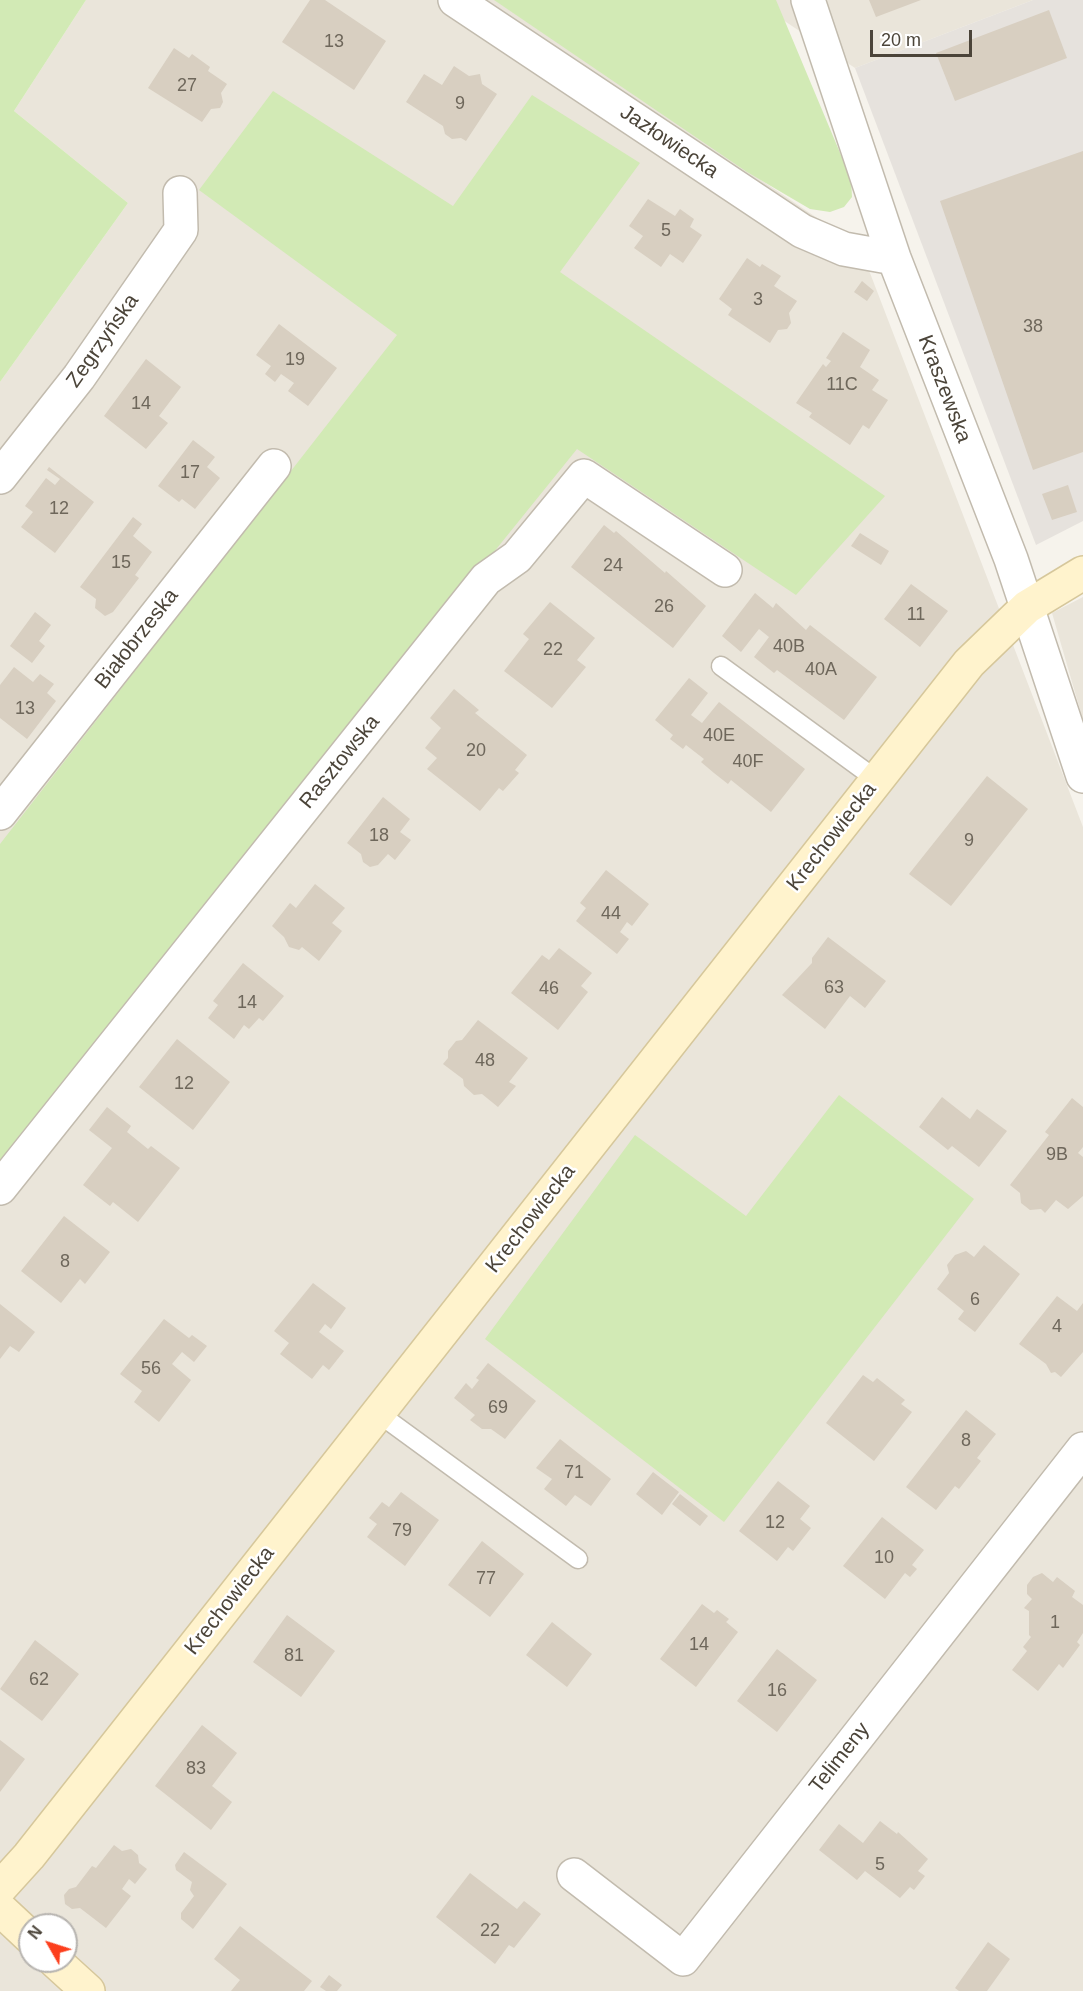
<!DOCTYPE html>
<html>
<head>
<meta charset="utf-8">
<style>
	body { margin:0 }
	#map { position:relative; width:1083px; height:1991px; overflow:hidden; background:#f6f3ec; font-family:Helvetica,sans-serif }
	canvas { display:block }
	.north { position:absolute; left:18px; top:1913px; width:60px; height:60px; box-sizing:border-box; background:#fff; border:2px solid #b7b4b0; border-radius:50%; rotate:309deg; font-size:16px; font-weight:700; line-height:24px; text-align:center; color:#4b4439 }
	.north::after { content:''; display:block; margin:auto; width:21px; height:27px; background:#fc3f1d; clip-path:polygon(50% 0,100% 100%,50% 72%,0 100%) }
	.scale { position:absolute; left:870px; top:30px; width:102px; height:27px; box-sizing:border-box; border:3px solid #4b4439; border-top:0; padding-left:8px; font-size:18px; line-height:21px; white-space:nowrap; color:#4b4439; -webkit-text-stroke:4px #fff; paint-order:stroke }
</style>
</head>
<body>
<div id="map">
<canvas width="1083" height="1991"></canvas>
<div class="north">N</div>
<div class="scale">20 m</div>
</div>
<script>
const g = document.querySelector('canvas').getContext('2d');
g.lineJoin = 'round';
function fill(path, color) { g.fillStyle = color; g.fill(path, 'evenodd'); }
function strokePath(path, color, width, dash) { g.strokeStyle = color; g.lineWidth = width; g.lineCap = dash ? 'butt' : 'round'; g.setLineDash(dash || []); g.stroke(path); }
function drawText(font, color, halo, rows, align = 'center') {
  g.font = font + ' Helvetica,sans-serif'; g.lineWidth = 5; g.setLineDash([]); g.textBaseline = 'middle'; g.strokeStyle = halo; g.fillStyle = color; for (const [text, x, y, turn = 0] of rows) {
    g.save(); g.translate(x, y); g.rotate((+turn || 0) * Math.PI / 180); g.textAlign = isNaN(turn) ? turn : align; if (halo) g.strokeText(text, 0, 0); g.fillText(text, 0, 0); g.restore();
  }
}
fill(new Path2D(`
	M86,0H495L860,247L1083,827V1991H0V382L128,203L14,111ZM30,1925H66V1961H30Z
	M753,0H1033L855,68Z
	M1083,597V720L1052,613Z`), '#eae5da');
fill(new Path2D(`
	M1033,0H1083V521L1036,545L855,68Z`), '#e6e2dd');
fill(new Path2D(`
	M0,0H86L14,111L128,203L0,382Z
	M494,0H776L851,179L852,197L844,207L830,212L810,209L747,172Z
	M273,91L453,206L532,95L640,163L560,272L885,496L796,595L577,449L0,1164V844L397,335L199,190Z
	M839,1095L974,1199L724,1522L485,1339L635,1135L746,1216Z`), '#d2eab5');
fill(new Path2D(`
	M310,0H325L386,41L354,90L282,42Z
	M869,0H921L876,17Z
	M1049,10L1067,58L955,101L936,53Z
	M174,48L189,58L192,54L210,67L208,71L227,84L221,93L223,102L220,108L211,109L202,122L148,88Z
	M454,66L469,76L480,74L482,84L497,94L466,141L461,138L452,139L445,134L443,126L406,102L424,74L442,85Z
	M1083,151V452L1033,470L940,201Z
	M648,199L675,216L680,209L694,219L690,227L702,235L683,263L670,254L661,267L634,248L643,236L629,226Z
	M747,258L760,267L762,264L781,276L774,286L797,301L789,313L791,323L787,329L778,330L770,343L728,315L732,309L719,299Z
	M862,281L874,291L867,301L854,292Z
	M279,324L337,368L308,406L288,391L294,383L281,374L275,382L265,374L271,366L256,355Z
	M843,332L870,350L860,367L879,380L872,390L888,400L869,429L863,425L850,445L809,417L812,413L796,403L823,364L826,367L831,361L826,358Z
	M146,359L181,387L159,416L168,423L146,449L104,416Z
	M193,440L215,457L207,467L220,478L195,509L182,499L179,502L158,486Z
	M49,467L94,502L55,553L21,527L33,512L25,506L46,478L55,485L60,479L47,470Z
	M1068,485L1077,512L1052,520L1042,494Z
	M133,517L142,524L133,536L152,552L135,575L139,578L113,612L105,616L95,608L96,599L80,587Z
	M604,525L614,533L616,531L665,573L666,571L706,606L673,648L571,567Z
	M860,533L889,551L881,565L851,546Z
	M911,584L948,611L920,647L884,619Z
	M755,593L773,608L776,603L806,630L810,625L877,677L844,720L777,670L774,673L754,657L769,637L759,629L741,652L722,636Z
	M550,602L595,638L577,660L586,667L552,708L504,671L529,639L523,634Z
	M35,612L51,625L39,641L45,646L32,663L10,646Z
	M14,667L33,682L40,674L54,684L47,693L56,701L27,739L0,718V685Z
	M689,678L708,693L691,715L702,723L719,702L805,769L771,812L731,780L728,784L714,773L701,762L704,759L686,745L683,749L670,739L673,735L655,720Z
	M454,689L479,710L475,713L527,755L515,770L519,773L503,791L499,788L480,811L427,769L437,758L425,748L441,728L430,718Z
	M987,776L1028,809L951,906L909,874Z
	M383,797L410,819L400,832L411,840L395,860L388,854L378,865L370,867L363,862L361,854L347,843Z
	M606,870L649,904L632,926L627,922L620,932L629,939L617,954L576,921L586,908L580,903Z
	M315,884L345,908L332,923L342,931L319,961L302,947L299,950L289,947L284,937L272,926L290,903L296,908Z
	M828,937L886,981L865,1008L850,996L825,1029L782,995L812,963V958Z
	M559,948L592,973L581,986L588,992L558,1030L511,993L542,955L549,960Z
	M243,963L284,996L263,1021L259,1018L249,1029L244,1025L234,1039L208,1018L218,1005L213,1001Z
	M478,1020L528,1058L509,1082L516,1086L498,1107L482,1094L474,1095L464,1086L463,1079L443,1064L448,1058V1051L456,1041L462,1040Z
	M177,1039L230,1082L193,1130L139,1087Z
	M942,1097L970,1119L977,1109L1007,1131L979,1167L952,1146L948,1150L919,1127Z
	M1072,1098L1083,1107V1147L1078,1153L1083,1157V1196L1068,1209L1056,1200L1045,1213L1041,1209L1030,1210L1021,1203L1020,1193L1010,1185L1049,1135L1045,1132Z
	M107,1107L131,1126L127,1132L148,1149L151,1146L180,1168L138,1222L113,1202L110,1206L83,1185L112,1148L89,1130Z
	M64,1216L110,1252L85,1284L80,1279L61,1303L21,1271Z
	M984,1245L1020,1274L975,1332L958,1319L964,1311L937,1289L949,1273L947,1265L955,1255L966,1251L974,1257Z
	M313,1283L346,1308L331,1329L325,1324L319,1332L344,1351L329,1370L323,1365L312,1379L280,1354L289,1343L274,1331Z
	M1057,1296L1077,1311L1083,1303V1352L1061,1377L1055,1372L1051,1373L1046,1364L1019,1344Z
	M0,1304L35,1332L19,1352L10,1346L0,1359Z
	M164,1319L189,1338L192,1335L207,1346L194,1362L182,1352L172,1364L191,1380L159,1422L134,1402L142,1391L120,1374Z
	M488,1363L536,1401L505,1439L491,1429H482L470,1420L475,1415L454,1398L466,1383L472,1389L479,1380L476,1378Z
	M863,1375L873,1382L877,1378L905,1400L901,1404L912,1412L874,1461L826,1423Z
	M966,1410L996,1434L977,1458L981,1461L959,1489L955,1486L936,1510L906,1487Z
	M560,1439L611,1479L591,1506L575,1495L566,1506L544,1489L552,1479L536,1468Z
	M653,1472L679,1492L662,1515L636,1494Z
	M778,1481L810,1506L800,1519L811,1528L793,1551L788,1547L777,1561L739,1531Z
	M401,1492L439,1520L405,1566L367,1537L377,1524L369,1518L382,1502L389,1507Z
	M680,1494L708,1516L700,1526L672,1504Z
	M882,1517L924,1550L912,1565L917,1569L910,1577L905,1573L885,1599L843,1566Z
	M482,1541L524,1574L490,1617L448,1585Z
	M1042,1573L1053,1582L1057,1577L1075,1591L1072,1597L1083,1605V1633L1077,1642L1080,1645L1063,1668L1059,1664L1038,1691L1012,1670L1027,1651L1023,1647L1031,1637L1029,1635V1611L1024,1608L1032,1599L1027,1594V1585L1033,1577Z
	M702,1604L714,1613L717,1610L729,1619L726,1622L738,1632L696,1687L660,1659Z
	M287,1615L335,1651L301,1697L253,1662Z
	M552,1622L592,1654L567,1687L526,1655Z
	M35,1640L79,1674L42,1721L0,1689Z
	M777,1649L817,1680L777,1732L737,1701Z
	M202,1725L237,1753L212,1786L232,1802L211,1830L155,1786Z
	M0,1740L25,1759L0,1792Z
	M880,1821L897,1834L898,1832L928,1859L918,1871L925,1876L914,1890L910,1887L900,1898L865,1871L857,1880L819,1850L839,1824L863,1843Z
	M114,1845L122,1851L131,1849L138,1855L139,1863L147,1869L135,1884L129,1879L122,1889L131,1896L106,1928L80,1908L72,1909L65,1904L64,1895L69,1889L76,1887L92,1866L96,1868Z
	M184,1852L227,1884L193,1929L181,1919V1913L194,1896L190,1890L192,1882L176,1870L175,1865Z
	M470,1873L517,1909L524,1901L541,1914L514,1948L509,1945L495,1964L436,1917Z
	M240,1926L312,1981L304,1991H231L240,1980L214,1959Z
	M988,1942L1010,1959L987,1991H959L955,1988Z
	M329,1975L342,1985L337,1991H326L320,1987Z`), '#d8cfc1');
const lane = new Path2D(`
	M721,666L877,780
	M378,1413L578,1559`);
const street = new Path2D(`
	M455,0L802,231L844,249L894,258
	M808,0L894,258L1011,559L1083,776
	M0,477L79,377L181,230L180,193
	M0,813L274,466
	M0,1188L486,579L517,557L584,476L725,570
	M574,1875L683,1959L1083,1449`);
const secondary = new Path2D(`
	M0,1888L29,1856L100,1766L969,663L1027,607L1083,573
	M0,1909L30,1937
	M55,1961L88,1991`);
strokePath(lane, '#c2bbae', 21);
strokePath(street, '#c2bbae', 36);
strokePath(secondary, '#d6c79b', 36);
strokePath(lane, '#fff', 18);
strokePath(street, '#fff', 33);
strokePath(secondary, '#fff3cd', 33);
drawText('18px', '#6e675b', null, [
	["13",334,42],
	["27",187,86],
	["9",460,104],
	["5",666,231],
	["3",758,300],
	["38",1033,327],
	["19",295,360],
	["11C",842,385],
	["14",141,404],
	["17",190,473],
	["12",59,509],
	["15",121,563],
	["24",613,566],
	["26",664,607],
	["11",916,615],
	["40B",789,647],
	["22",553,650],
	["40A",821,670],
	["13",25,709],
	["40E",719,736],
	["20",476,751],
	["40F",748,762],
	["18",379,836],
	["9",969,841],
	["44",611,914],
	["63",834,988],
	["46",549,989],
	["14",247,1003],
	["48",485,1061],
	["12",184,1084],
	["9B",1057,1155],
	["8",65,1262],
	["6",975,1300],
	["4",1057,1327],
	["56",151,1369],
	["69",498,1408],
	["8",966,1441],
	["71",574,1473],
	["12",775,1523],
	["79",402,1531],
	["10",884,1558],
	["77",486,1579],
	["1",1055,1623],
	["14",699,1645],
	["81",294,1656],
	["62",39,1680],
	["16",777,1691],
	["83",196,1769],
	["5",880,1865],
	["22",490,1931]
]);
drawText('21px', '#4b4439', '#fff', [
	["Jazłowiecka",669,142,34],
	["Zegrzyńska",103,341,-55],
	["Kraszewska",944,389,69],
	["Białobrzeska",137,639,-52],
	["Rasztowska",340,762,-51],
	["Krechowiecka",832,837,-52],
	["Krechowiecka",531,1219,-52],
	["Krechowiecka",230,1601,-52],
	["Telimeny",840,1758,-52]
]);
</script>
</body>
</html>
